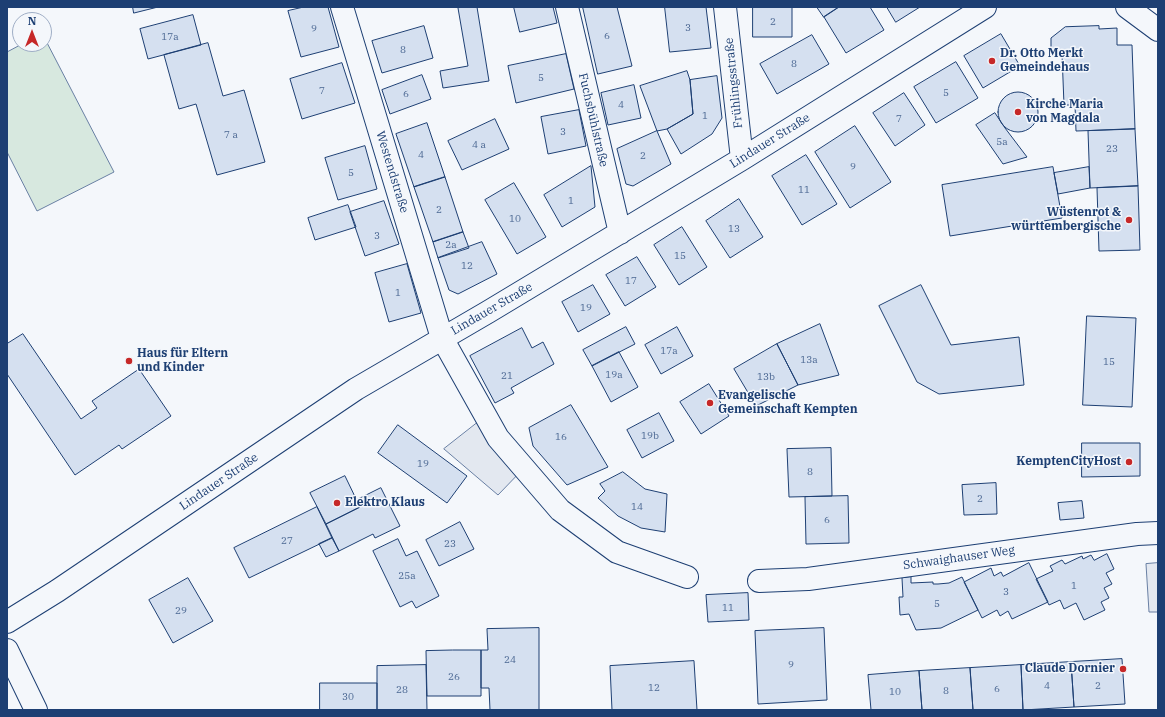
<!DOCTYPE html>
<html>
<head>
<meta charset="utf-8">
<style>
	body { margin:0 }
	#map { position:relative; width:1165px; height:717px; overflow:hidden; background:#f4f7fb; font-family:"IBM Plex Serif",serif }
	canvas { display:block }
	.frame { position:absolute; inset:0; border:8px solid #1d3f73; pointer-events:none }
	.north { position:absolute; left:12px; top:12px; width:40px; height:40px; box-sizing:border-box; background:#f4f7fb; border:1px solid #9eadc5; border-radius:50%; rotate:0deg; font-size:11px; font-weight:700; line-height:16px; text-align:center; color:#1d3f73 }
	.north::after { content:''; display:block; margin:auto; width:14px; height:18px; background:#c62828; clip-path:polygon(50% 0,100% 100%,50% 72%,0 100%) }
</style>
</head>
<body>
<div id="map">
<canvas width="1165" height="717"></canvas>
<div class="frame"></div>
<div class="north">N</div>
</div>
<script>
const g = document.querySelector('canvas').getContext('2d');
g.lineJoin = 'round';
function fill(path, color) { g.fillStyle = color; g.fill(path, 'evenodd'); }
function strokePath(path, color, width, dash) { g.strokeStyle = color; g.lineWidth = width; g.lineCap = dash ? 'butt' : 'round'; g.setLineDash(dash || []); g.stroke(path); }
function drawText(font, color, halo, rows, align = 'center') {
  g.font = font + ' "IBM Plex Serif",serif'; g.lineWidth = 3; g.setLineDash([]); g.textBaseline = 'middle'; g.strokeStyle = halo; g.fillStyle = color; for (const [text, x, y, turn = 0] of rows) {
    g.save(); g.translate(x, y); g.rotate((+turn || 0) * Math.PI / 180); g.textAlign = isNaN(turn) ? turn : align; if (halo) g.strokeText(text, 0, 0); g.fillText(text, 0, 0); g.restore();
  }
}
const green = new Path2D(`
	M44,37L114,172L37,211L7,152V52L22,44H44Z`);
fill(green, '#d7e8df');
strokePath(green, '#687fa3', 1);
const parking = new Path2D(`
	M486,416L524,468L498,495L444,449Z
	M1158,563V612H1149L1146,564Z`);
fill(parking, '#e3e8f0');
strokePath(parking, '#687fa3', 1);
const building = new Path2D(`
	M133,7H158L134,13Z
	M304,7H328L339,47L301,57L288,11Z
	M477,7L489,81L443,88L440,71L468,66L458,8Z
	M514,7H553L557,23L520,32Z
	M583,7H617L632,66L598,74Z
	M665,7H706L711,48L670,52Z
	M753,7H792V37H753Z
	M817,7H839L824,17Z
	M839,7H870L884,30L846,53L824,17Z
	M887,7H920L896,22Z
	M193,15L201,45L148,59L140,29Z
	M424,26L433,58L382,73L372,41Z
	M1099,26V29L1117,28V45H1132L1135,129L1076,131L1075,105H1064L1062,54H1051V38L1065,27Z
	M1001,34L1020,66L983,88L964,56Z
	M812,35L829,64L777,94L760,64Z
	M208,43L223,96L244,90L265,162L217,175L196,104L179,109L164,55Z
	M566,54L574,89L516,103L508,66Z
	M956,62L978,98L936,123L914,87Z
	M342,63L355,103L302,119L290,79Z
	M687,71L690,80L693,114L667,129L657,131L640,86Z
	M422,75L431,99L390,114L382,90Z
	M717,76L722,118L712,134L681,154L667,129L693,114L690,80Z
	M634,85L641,118L608,125L601,93Z
	M998 112a20 20 0 1 1 40 0a20 20 0 1 1-40 0Z
	M904,93L925,125L895,146L873,113Z
	M579,110L586,146L548,154L541,117Z
	M995,113L1005,128L1027,157L1003,164L976,125Z
	M495,119L509,149L462,170L448,141Z
	M427,123L445,177L414,187L396,134Z
	M855,126L891,182L850,208L815,152Z
	M1135,129L1138,186L1090,188L1088,131Z
	M657,131L671,164L633,186L626,184L617,149Z
	M365,146L377,189L338,200L325,158Z
	M806,155L837,204L802,225L772,176Z
	M591,166L595,207L562,227L544,195Z
	M1053,167L1062,218L950,236L942,185Z
	M1089,167L1090,188L1058,194L1054,173Z
	M445,177L463,232L433,242L414,187Z
	M514,183L546,237L517,254L485,200Z
	M1138,186L1140,250L1099,251L1097,188Z
	M739,199L763,237L730,258L706,221Z
	M384,201L399,244L365,256L350,212Z
	M348,205L356,227L315,240L308,218Z
	M682,227L707,267L679,285L654,245Z
	M463,232L469,248L438,258L433,242Z
	M482,242L497,274L458,294L449,290L438,258Z
	M637,257L656,287L625,306L606,275Z
	M407,264L421,313L389,322L375,273Z
	M593,285L610,314L578,332L562,302Z
	M921,285L951,345L1019,337L1024,385L939,394L917,382L879,306Z
	M1087,316L1136,318L1132,407L1083,405Z
	M820,324L839,375L798,385L777,344Z
	M626,327L635,344L592,366L583,350Z
	M677,327L693,356L661,374L645,345Z
	M522,328L532,348L543,342L554,364L511,388L514,393L495,403L470,356Z
	M23,334L81,419L97,408L92,401L139,369L171,416L122,449L119,445L75,475L7,374V344Z
	M777,344L798,385L756,406L734,369Z
	M619,352L638,387L611,402L592,366Z
	M709,384L729,416L701,434L680,402Z
	M571,405L608,467L567,485L533,446L529,428Z
	M659,413L674,441L642,458L627,430Z
	M398,425L467,476L447,503L378,453Z
	M1082,443H1140V476L1082,477Z
	M831,448L832,496L789,497L787,449Z
	M623,472L645,489L667,494L665,532L641,528L618,516L598,498L605,491L600,484Z
	M345,476L360,507L326,524L310,493Z
	M996,483L997,514L964,515L962,485Z
	M381,488L400,526L375,538L373,534L339,551L326,524L360,507L357,500Z
	M848,496L849,543L806,544L805,497Z
	M1082,501L1084,518L1060,520L1058,503Z
	M317,507L332,538L249,578L234,548Z
	M460,522L474,549L439,566L426,540Z
	M332,538L339,551L326,557L319,544Z
	M398,539L406,556L417,551L439,596L416,608L412,601L400,607L373,551Z
	M1107,554L1114,569L1106,573L1112,584L1104,588L1109,598L1101,602L1105,610L1084,620L1076,603L1064,609L1060,600L1049,605L1036,579L1053,571L1050,566L1062,560L1065,564L1082,556L1083,559L1091,555L1094,560Z
	M1029,563L1048,602L1012,619L1008,611L1000,616L997,610L982,618L964,582L991,568L994,576L1001,572L1003,576Z
	M911,577V583L933,582V584H938L949,583L962,577L978,610L941,628L916,630L909,614L900,615L899,597H903L902,578Z
	M188,578L213,621L173,643L149,600Z
	M748,593L749,620L708,622L706,595Z
	M539,628V710H490L489,688H481V650H488L487,629Z
	M824,628L827,700L758,704L755,631Z
	M453,650H481V696H427L426,651Z
	M1122,659L1125,704L1074,707L1071,662Z
	M694,661L697,710H612L610,666Z
	M1071,662L1074,707L1023,710L1021,665Z
	M426,665L427,710H377V666Z
	M1021,665L1023,710H973L970,668Z
	M970,668L973,710H922L919,671Z
	M919,671L922,710H871L868,675Z
	M320,683H377V710H320Z`);
fill(building, '#d5e0f0');
strokePath(building, '#1d3f73', 1);
const minor = new Path2D(`
	M342,7L442,338L498,438L560,510L617,552L687,577
	M567,7L620,233
	M725,7L742,159
	M1127,7L1158,30
	M759,581L808,579L1137,534L1158,533
	M7,622L57,591L356,389L488,312L742,159L985,7
	M7,650L36,710`);
strokePath(minor, '#1d3f73', 24);
strokePath(minor, '#f4f7fb', 22);
for (const [x, y, r, color] of [
	[992,61,4,"#c62828"],
	[1018,112,4,"#c62828"],
	[1129,220,4,"#c62828"],
	[129,361,4,"#c62828"],
	[710,403,4,"#c62828"],
	[1129,462,4,"#c62828"],
	[337,503,4,"#c62828"],
	[1123,669,4,"#c62828"]
]) { const dot = new Path2D(); dot.arc(x, y, r, 0, 2 * Math.PI); g.fillStyle = color; g.fill(dot); strokePath(dot, '#f4f7fb', 1.5); }
drawText('10px', '#4b6792', null, [
	["2",773,22],
	["3",688,28],
	["9",314,29],
	["6",607,36],
	["17a",170,37],
	["8",403,50],
	["8",794,64],
	["5",541,78],
	["7",322,91],
	["5",946,93],
	["6",406,94],
	["4",621,105],
	["1",705,116],
	["7",899,119],
	["3",563,132],
	["7 a",231,135],
	["5a",1002,142],
	["4 a",479,145],
	["23",1112,149],
	["4",421,155],
	["2",643,156],
	["9",853,167],
	["5",351,173],
	["11",804,190],
	["1",571,201],
	["2",439,210],
	["10",515,219],
	["13",734,229],
	["3",377,236],
	["2a",451,245],
	["15",680,256],
	["12",467,266],
	["17",631,281],
	["1",398,293],
	["19",586,308],
	["17a",669,351],
	["13a",809,360],
	["15",1109,362],
	["19a",614,375],
	["21",507,376],
	["13b",766,377],
	["19b",650,436],
	["16",561,437],
	["19",423,464],
	["8",810,472],
	["2",980,499],
	["14",637,507],
	["6",827,520],
	["27",287,541],
	["23",450,544],
	["25a",407,576],
	["1",1074,586],
	["3",1006,592],
	["5",937,604],
	["11",728,608],
	["29",181,611],
	["24",510,660],
	["9",791,665],
	["26",454,677],
	["4",1047,686],
	["2",1098,686],
	["12",654,688],
	["6",997,689],
	["28",402,690],
	["8",946,691],
	["10",895,692],
	["30",348,697]
]);
drawText('bold 12px', '#1d3f73', '#f4f7fb', [
	["Dr. Otto Merkt",1000,54],
	["Gemeindehaus",1000,68],
	["Kirche Maria",1026,105],
	["von Magdala",1026,119],
	["Wüstenrot &",1121,213,"right"],
	["württembergische",1121,227,"right"],
	["Haus für Eltern",137,354],
	["und Kinder",137,368],
	["Evangelische",718,396],
	["Gemeinschaft Kempten",718,410],
	["KemptenCityHost",1121,462,"right"],
	["Elektro Klaus",345,503],
	["Claude Dornier",1115,669,"right"]
], 'left');
drawText('12px', '#1d3f73', '#f4f7fb', [
	["Frühlingsstraße",734,83,-96],
	["Fuchsbühlstraße",593,120,77],
	["Lindauer Straße",770,141,-32],
	["Westendstraße",392,172,73],
	["Lindauer Straße",492,309,-30],
	["Lindauer Straße",219,482,-34],
	["Schwaighauser Weg",959,558,-8]
]);
</script>
</body>
</html>
